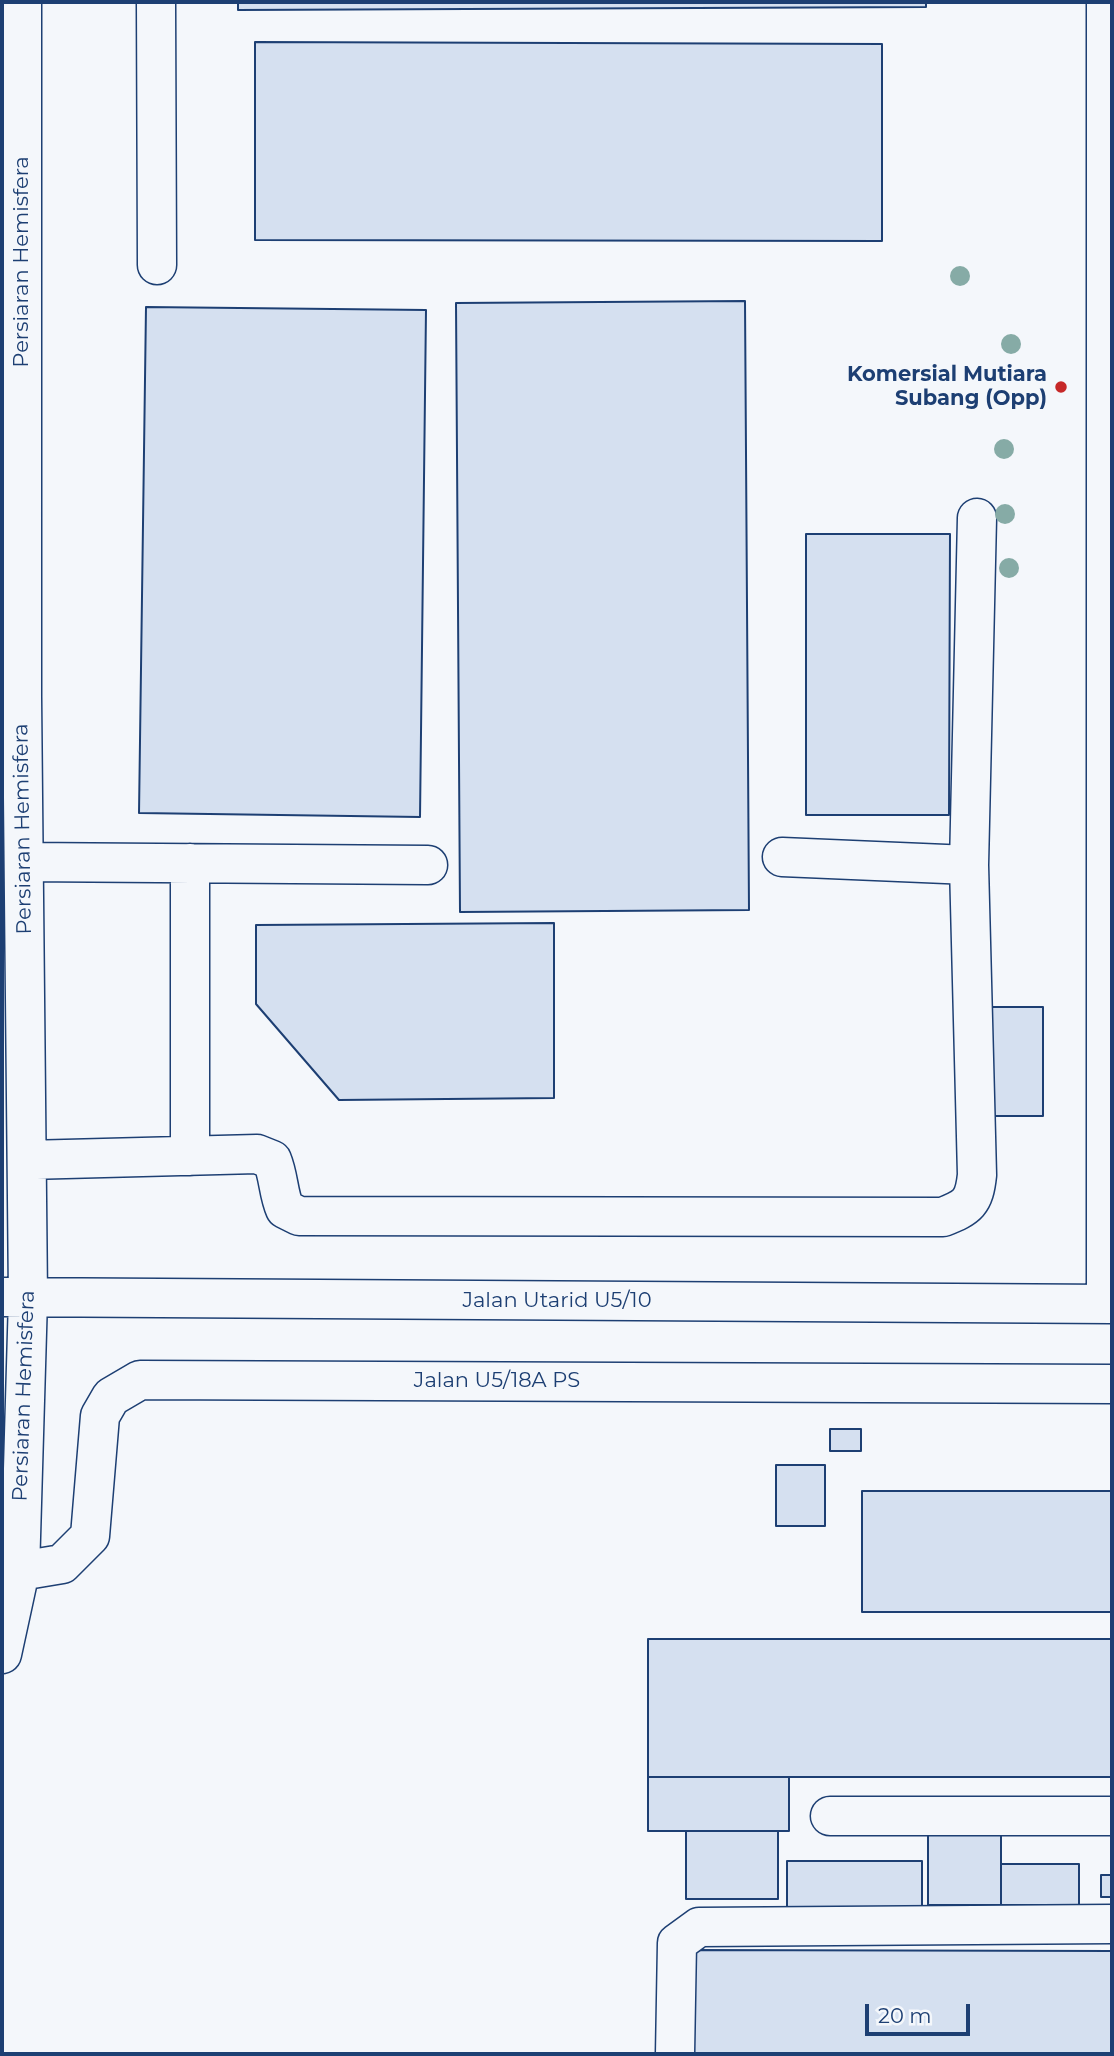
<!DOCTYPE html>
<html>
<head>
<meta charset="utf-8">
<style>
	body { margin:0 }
	#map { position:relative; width:1114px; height:2056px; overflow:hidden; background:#f4f7fb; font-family:Montserrat,sans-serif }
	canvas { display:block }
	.frame { position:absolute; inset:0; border:4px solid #1d3f73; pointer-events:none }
	.scale { position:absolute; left:865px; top:2004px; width:105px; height:32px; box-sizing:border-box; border:4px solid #1d3f73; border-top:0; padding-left:9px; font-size:21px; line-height:24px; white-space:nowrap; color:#1d3f73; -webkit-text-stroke:5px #f4f7fb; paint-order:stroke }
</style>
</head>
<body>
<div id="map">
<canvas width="1114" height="2056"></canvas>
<div class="frame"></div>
<div class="scale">20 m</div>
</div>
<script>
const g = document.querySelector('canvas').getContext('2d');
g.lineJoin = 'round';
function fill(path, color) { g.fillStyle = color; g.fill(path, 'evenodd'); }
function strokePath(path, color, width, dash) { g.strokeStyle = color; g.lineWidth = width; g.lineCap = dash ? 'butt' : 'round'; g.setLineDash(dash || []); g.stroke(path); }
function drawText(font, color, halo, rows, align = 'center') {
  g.font = font + ' Montserrat,sans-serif'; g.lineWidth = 5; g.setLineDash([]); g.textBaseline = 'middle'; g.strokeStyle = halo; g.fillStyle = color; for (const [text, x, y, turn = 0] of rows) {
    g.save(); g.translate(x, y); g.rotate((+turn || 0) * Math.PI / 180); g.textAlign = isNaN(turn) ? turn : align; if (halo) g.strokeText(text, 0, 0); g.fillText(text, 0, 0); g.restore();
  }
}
const building = new Path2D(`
	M238,2H926V7L238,10Z
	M255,42L882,44V241L255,240Z
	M745,301L749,910L460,912L456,303Z
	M146,307L426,310L420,817L139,813Z
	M806,534H950L949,815H806Z
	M554,923V1098L339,1100L256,1004V925Z
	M989,1007H1043V1116H989Z
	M830,1429H861V1451H830Z
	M776,1465H825V1526H776Z
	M862,1491H1112V1612H862Z
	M648,1639H1112V1777H648Z
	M648,1777H789V1831H648Z
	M686,1831H778V1899H686Z
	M928,1833H1001V1905H928Z
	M787,1861H922V1907H787Z
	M1001,1864H1079V1905H1001Z
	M1101,1875H1112V1897H1101Z
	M687,1950L1112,1951V2054H689Z`);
fill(building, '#d5e0f0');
strokePath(building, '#1d3f73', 2);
const minor = new Path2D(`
	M156,2L157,265
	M782,857L969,865
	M24,862L428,865
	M190,863V1156
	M27,1160L257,1154L272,1160C279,1177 278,1193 285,1209L299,1216L943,1217C968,1207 974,1203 977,1175L969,865L977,518
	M2,1297L1112,1304
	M1106,1304V2
	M20,1571L62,1564L90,1536L100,1416L111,1397L140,1380L1112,1384
	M2,1654L20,1571L28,1298L22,697V2
	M830,1816H1112
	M675,2054L677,1943L699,1927L1112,1924`);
strokePath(minor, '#1d3f73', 41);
strokePath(minor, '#f4f7fb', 38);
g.fillStyle = '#86aba6';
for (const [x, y] of [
	[960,276],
	[1011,344],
	[1004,449],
	[1005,514],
	[1009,568]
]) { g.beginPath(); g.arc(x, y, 10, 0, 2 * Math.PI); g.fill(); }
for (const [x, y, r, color] of [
	[1061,387,7,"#c62828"]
]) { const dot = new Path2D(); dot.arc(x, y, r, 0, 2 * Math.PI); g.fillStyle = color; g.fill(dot); strokePath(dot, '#f4f7fb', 2.5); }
drawText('21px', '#1d3f73', '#f4f7fb', [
	["Persiaran Hemisfera",22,262,-90],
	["Persiaran Hemisfera",23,829,-91],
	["Jalan Utarid U5/10",557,1301],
	["Jalan U5/18A PS",497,1381],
	["Persiaran Hemisfera",24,1396,-88]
]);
drawText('bold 21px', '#1d3f73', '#f4f7fb', [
	["Komersial Mutiara",1047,375],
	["Subang (Opp)",1047,399]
], 'right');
</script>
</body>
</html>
